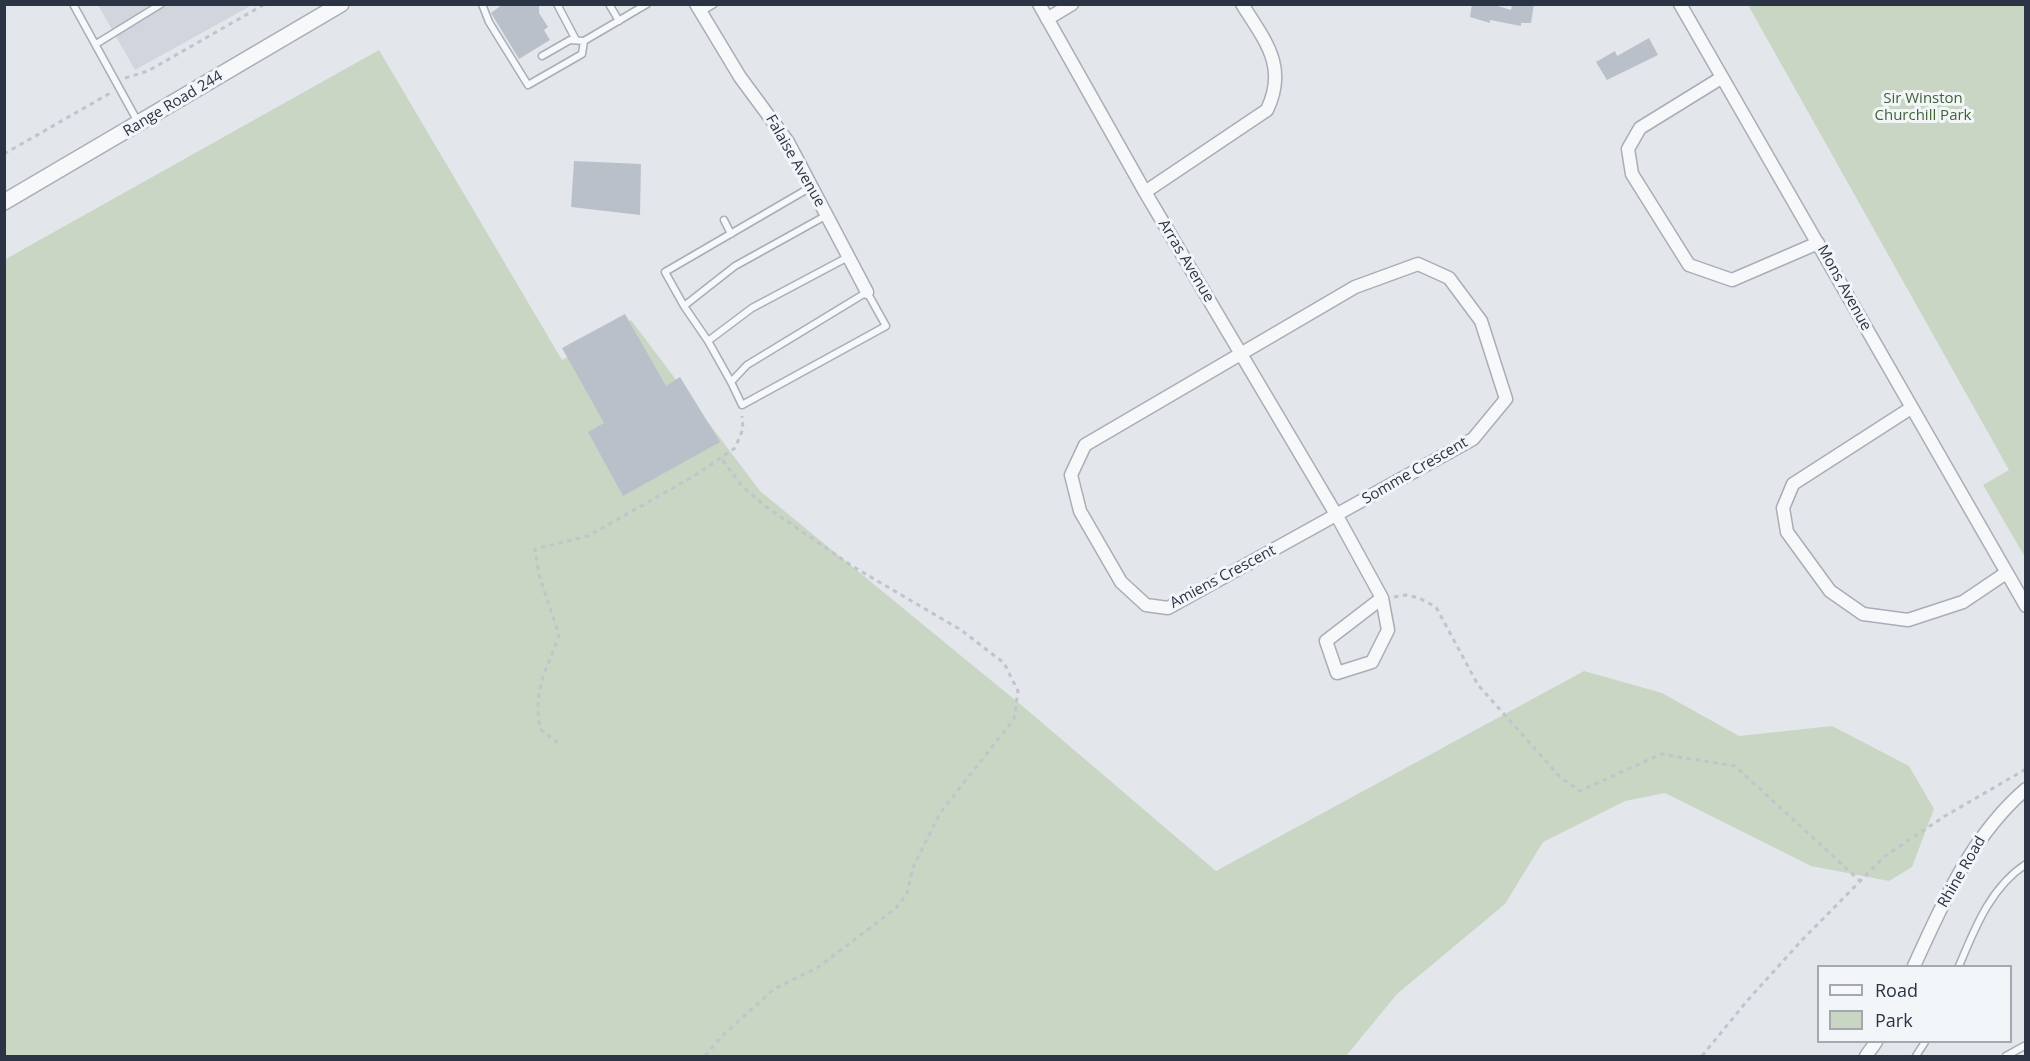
<!DOCTYPE html>
<html>
<head>
<meta charset="utf-8">
<style>
	body { margin:0 }
	#map { position:relative; width:2030px; height:1061px; overflow:hidden; background:#e3e7ec; font-family:"Open Sans",sans-serif }
	canvas { display:block }
	.frame { position:absolute; inset:0; border:6px solid #2a3445; pointer-events:none }
	.legend { position:absolute; left:1817px; top:965px; width:195px; height:78px; box-sizing:border-box; background:#f3f6f9; border:2px solid #a3a8b1; margin:0; padding:8px 10px; list-style:none; font-size:18px; color:#2a3445 }
	.legend li { display:flex; align-items:center; gap:12px; height:30px }
	.legend b { width:30px; border:2px solid #a3a8b1 }
</style>
</head>
<body>
<div id="map">
<canvas width="2030" height="1061"></canvas>
<div class="frame"></div>
<ul class="legend">
<li><b style="height:8px;background:#f6f8fa"></b>Road</li>
<li><b style="height:16px;background:#c9d6c4"></b>Park</li>
</ul>
</div>
<script>
const g = document.querySelector('canvas').getContext('2d');
g.lineJoin = 'round';
function fill(path, color) { g.fillStyle = color; g.fill(path, 'evenodd'); }
function strokePath(path, color, width, dash) { g.strokeStyle = color; g.lineWidth = width; g.lineCap = dash ? 'butt' : 'round'; g.setLineDash(dash || []); g.stroke(path); }
function drawText(font, color, halo, rows, align = 'center') {
  g.font = font + ' "Open Sans",sans-serif'; g.lineWidth = 6; g.setLineDash([]); g.textBaseline = 'middle'; g.strokeStyle = halo; g.fillStyle = color; for (const [text, x, y, turn = 0] of rows) {
    g.save(); g.translate(x, y); g.rotate((+turn || 0) * Math.PI / 180); g.textAlign = isNaN(turn) ? turn : align; if (halo) g.strokeText(text, 0, 0); g.fillText(text, 0, 0); g.restore();
  }
}
fill(new Path2D(`
	M98,5H252L135,70Z`), '#d1d6de');
fill(new Path2D(`
	M1748,5H2025V557L1983,485L2009,470Z
	M379,50L562,360L631,320L760,491L1026,709L1216,871L1584,671L1662,693L1739,736L1832,726L1909,766L1934,809L1912,867L1889,881L1811,866L1665,793L1625,801L1543,842L1505,904L1397,994L1346,1056H5L4,260Z`), '#c9d6c4');
fill(new Path2D(`
	M503,4H539V13L548,27L544,30L550,40L519,59L491,13Z
	M1472,4H1491L1511,10L1512,4H1534L1531,23H1521V26L1490,20V23L1470,17Z
	M1649,38L1658,55L1607,80L1596,62L1615,51L1617,56Z
	M574,161L641,164L640,215L571,207Z
	M625,314L666,386L680,377L720,442L623,496L588,432L604,423L562,348Z`), '#bac0ca');
const service = new Path2D(`
	M73,4L138,122
	M482,4L489,22L528,85L582,54L584,41
	M557,4L576,40
	M609,4L619,21
	M701,12L714,4
	M96,44L161,4
	M542,56L570,40L584,41L647,4
	M811,187L665,272L684,306L735,266L827,215
	M724,220L731,234
	M684,306L708,341
	M731,382L742,405L886,326L867,292L747,365L731,382L708,341L752,308L848,257
	M1959,966C1975,928 1990,888 2026,864
	M1916,1056L1925,1042
	M2006,1056L2026,1045`);
const minor = new Path2D(`
	M696,4L740,77L788,142L867,292
	M1039,4L1145,192L1337,516L1382,598L1388,630L1372,662L1337,673L1326,641L1382,598
	M1680,4L2026,606
	M1047,19L1072,4
	M1721,78L1640,128L1628,149L1632,174L1689,265L1732,280L1818,243
	M1145,192L1267,110C1288,66 1265,41 1242,4
	M1418,264L1449,278L1481,321L1506,399L1473,439L1168,608L1146,605L1121,582L1080,511L1071,475L1085,445L1355,287Z
	M1911,408L1793,484L1783,508L1787,532L1830,591L1863,614L1908,620L1963,602L2006,573
	M1914,966C1943,903 1971,836 2026,789
	M1866,1056L1876,1042`);
const tertiary = new Path2D(`
	M4,202L341,4`);
strokePath(service, '#a8aeb7', 9);
strokePath(minor, '#a8aeb7', 15);
strokePath(tertiary, '#a8aeb7', 18);
strokePath(new Path2D(`
	M125,78L148,71L265,4
	M4,154L112,92
	M1394,597L1406,595L1419,598L1436,607L1478,685L1561,778L1580,791L1661,754L1735,766L1860,881
	M558,743L540,729C533,687 546,673 559,635L539,575L535,549L588,536L694,476L735,448L743,429L742,416
	M705,1056L721,1037L774,989L817,968L895,909L907,894L913,867L940,813L1014,719L1018,691L1004,663L961,630L852,566L765,506L742,486L721,458
	M1702,1056L1747,1001L1802,940L1885,856L1945,816L2026,769`), '#c1c5cb', 3, [4.5, 4.5]);
strokePath(service, '#f6f8fa', 6);
strokePath(minor, '#f6f8fa', 12);
strokePath(tertiary, '#f6f8fa', 15);
drawText('15px', '#3f6237', '#f3f6f9', [
	["Sir Winston",1923,99],
	["Churchill Park",1923,116]
]);
drawText('15px', '#2a3445', '#f3f6f9', [
	["Range Road 244",173,104,-31],
	["Falaise Avenue",795,161,60],
	["Arras Avenue",1186,261,59],
	["Mons Avenue",1844,288,61],
	["Somme Crescent",1415,471,-30],
	["Amiens Crescent",1223,577,-28],
	["Rhine Road",1962,872,-60]
]);
</script>
</body>
</html>
